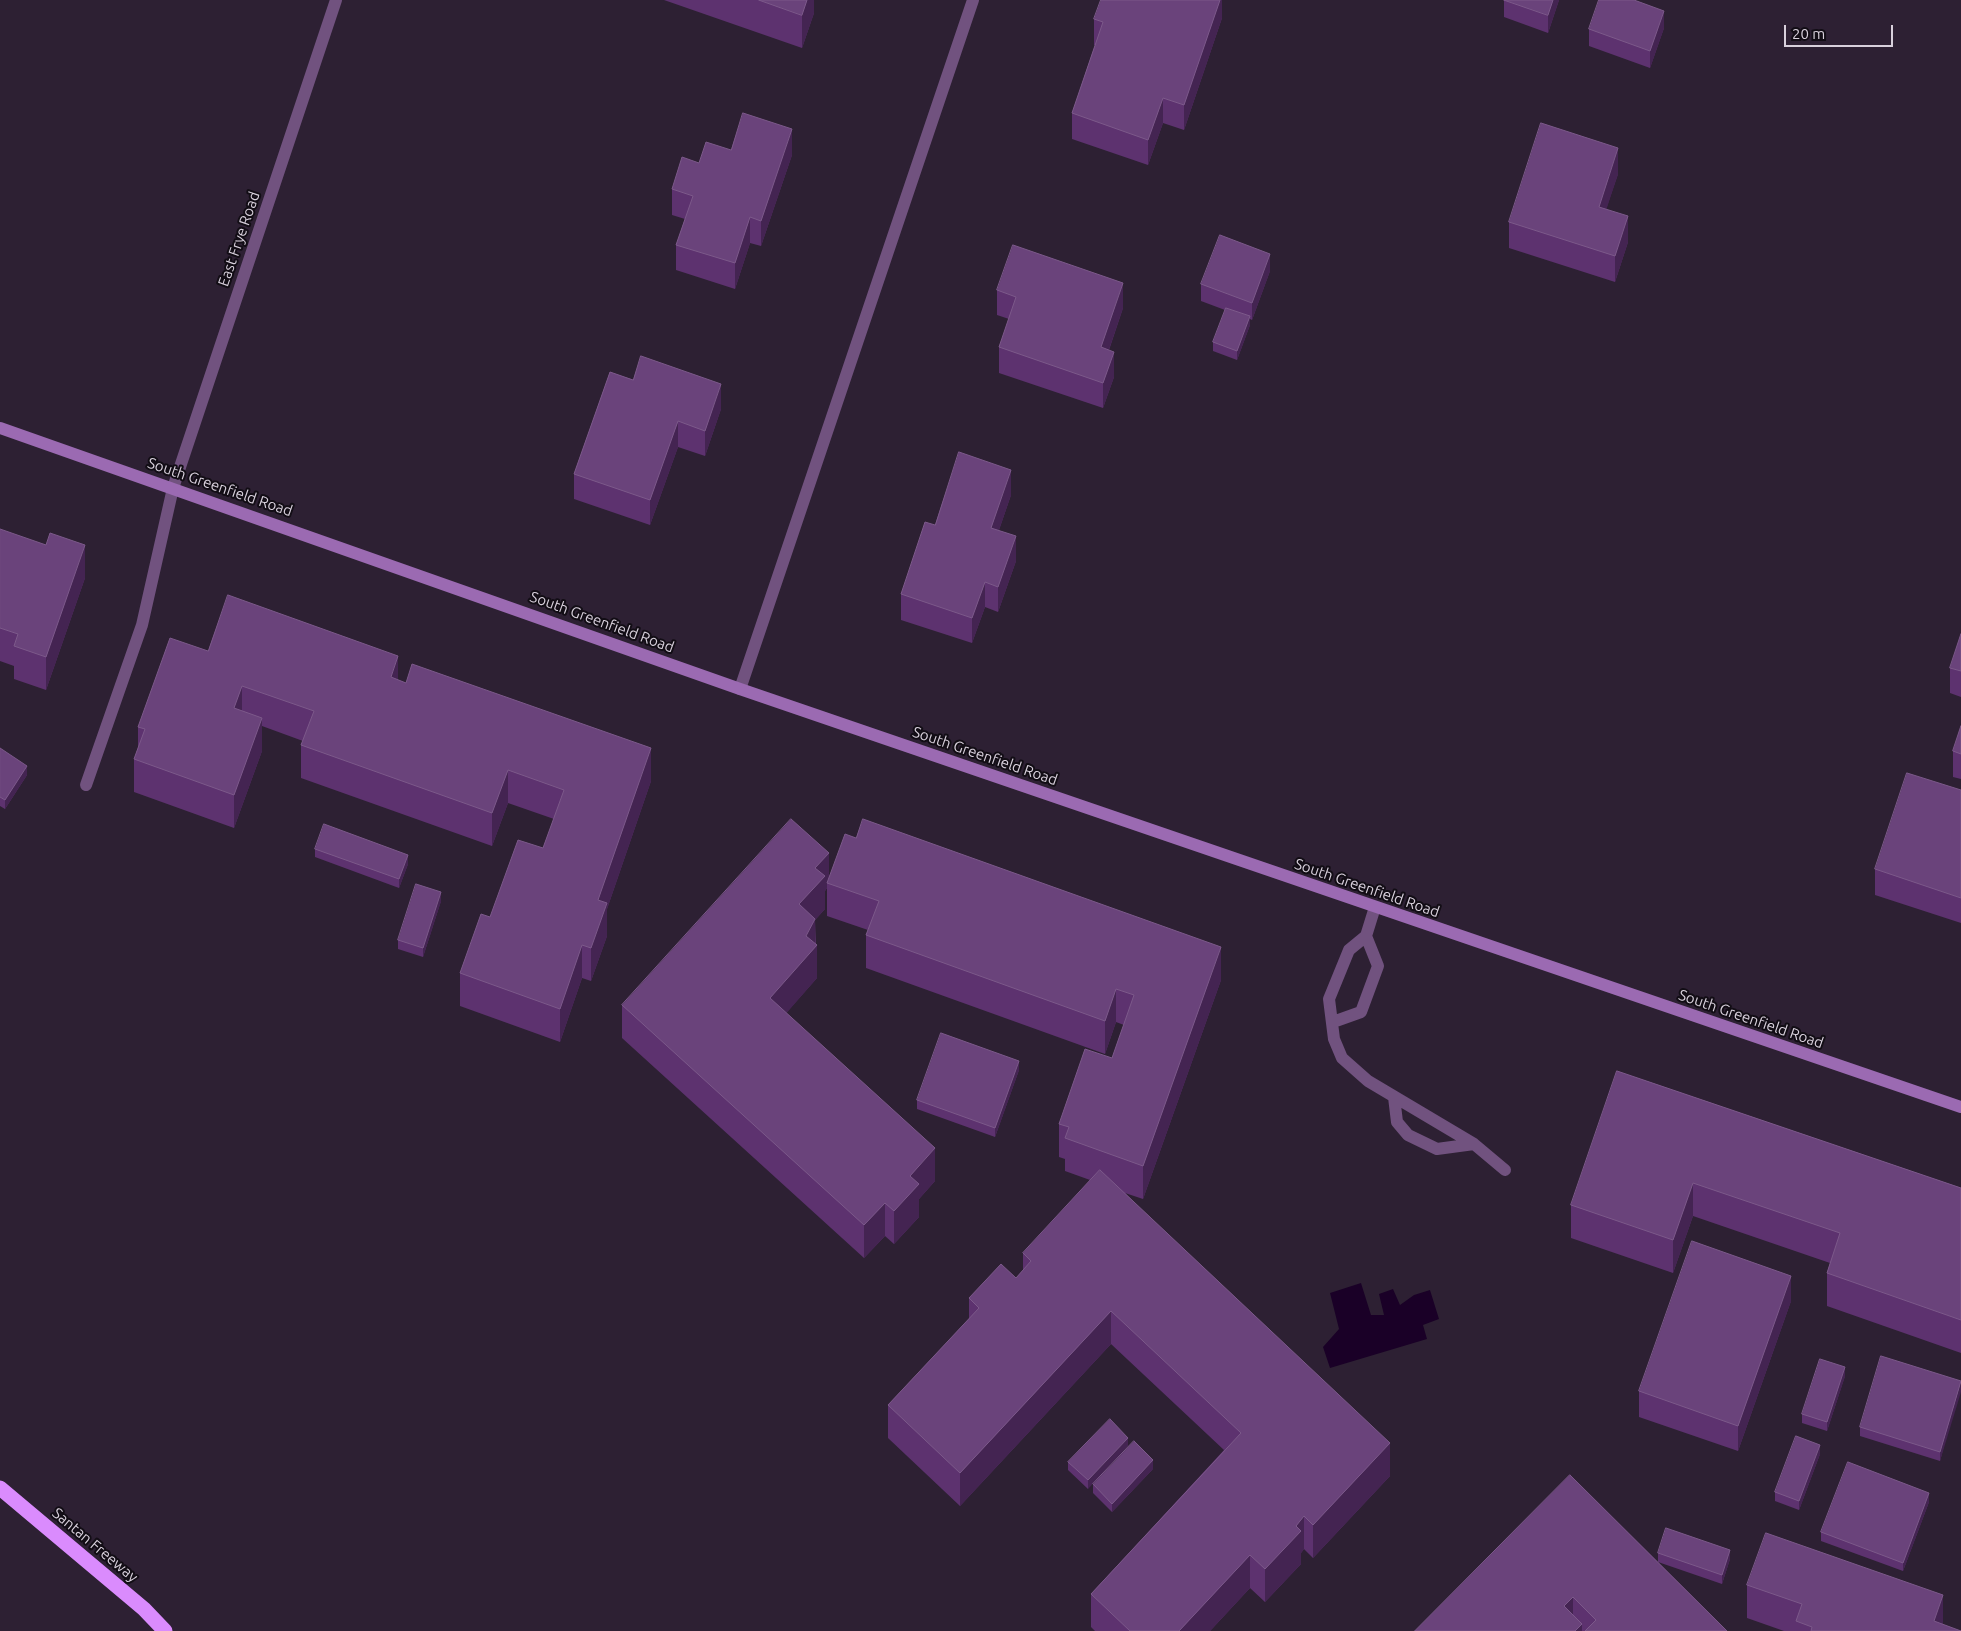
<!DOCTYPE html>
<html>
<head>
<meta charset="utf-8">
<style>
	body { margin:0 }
	#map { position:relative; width:1961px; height:1631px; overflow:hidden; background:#2d2033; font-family:Ubuntu,sans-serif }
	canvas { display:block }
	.scale { position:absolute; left:1784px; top:25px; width:109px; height:22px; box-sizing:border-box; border:2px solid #d8d0dc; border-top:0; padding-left:6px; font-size:15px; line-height:18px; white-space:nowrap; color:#d8d0dc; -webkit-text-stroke:4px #120d15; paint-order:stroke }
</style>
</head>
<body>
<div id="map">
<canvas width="1961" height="1631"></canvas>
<div class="scale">20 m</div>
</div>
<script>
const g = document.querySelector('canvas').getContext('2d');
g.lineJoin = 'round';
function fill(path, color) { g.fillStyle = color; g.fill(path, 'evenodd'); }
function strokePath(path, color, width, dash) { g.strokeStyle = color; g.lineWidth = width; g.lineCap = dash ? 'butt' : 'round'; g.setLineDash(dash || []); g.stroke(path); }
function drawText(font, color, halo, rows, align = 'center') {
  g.font = font + ' Ubuntu,sans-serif'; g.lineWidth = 4; g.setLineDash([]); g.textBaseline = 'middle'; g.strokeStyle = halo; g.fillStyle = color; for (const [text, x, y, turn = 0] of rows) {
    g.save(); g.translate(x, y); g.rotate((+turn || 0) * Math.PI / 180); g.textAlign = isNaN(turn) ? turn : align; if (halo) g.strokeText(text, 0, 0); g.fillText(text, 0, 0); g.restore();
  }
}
fill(new Path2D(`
	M1361,1283L1371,1315H1384L1379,1294L1393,1289L1400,1305L1414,1295L1430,1290L1439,1319L1423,1325L1427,1339L1330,1368L1323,1347L1339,1329L1330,1293Z`), '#1a0027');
strokePath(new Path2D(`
	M86,785L142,625L173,488
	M1375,907L1366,936L1349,950L1329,999L1334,1039L1342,1058L1368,1081L1474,1144L1505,1170
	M1333,1022L1361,1012L1378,966L1366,936
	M1394,1097L1397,1122L1408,1135L1437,1149L1474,1144`), '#71527f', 12);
strokePath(new Path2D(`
	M173,488L336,0
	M740,689L973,0`), '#71527f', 12);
strokePath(new Path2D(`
	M0,428L740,689L1961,1107`), '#9b6ab2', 12);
strokePath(new Path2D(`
	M0,1488L144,1609L165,1631`), '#da8bfd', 15);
fill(new Path2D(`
	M664,0H814V13L802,48Z
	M1222,0V18L1184,130L1163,123L1148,165L1072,139V113L1095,45H1094V19Z
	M1504,0H1559L1548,33L1504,17Z
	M1664,28L1650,68L1589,46V29Z
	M731,150L792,155L761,246L750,243L735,289L676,270V245L685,219L672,215V189L699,163Z
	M1618,174L1606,209L1628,242L1615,282L1509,248V222Z
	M1270,271L1252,320L1250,319V325L1237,360L1213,351V342L1225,310L1201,301V284Z
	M997,290L1123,308L1109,350L1114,377L1103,408L999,373V347L1009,319L997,315Z
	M610,372L721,409L705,456L678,447L650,525L574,499V474Z
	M1011,495L999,530L1016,561L998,612L985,607L972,643L901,620V594L935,525Z
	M0,529L85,578L46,690L14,679V666L0,661Z
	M1961,634V697L1950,693V668Z
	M208,651L398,680L651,781L607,909V936L591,981L582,978L560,1042L460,1006V973L490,917L543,848L554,819L508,803L492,846L301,778V745L303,741L262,726V751L234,828L134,792V759L138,748V727Z
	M1961,726V779L1953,777V751Z
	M0,748L27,775L5,809L0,806Z
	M1961,790V923L1875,895V869Z
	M315,849L408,864L399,888L315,857Z
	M829,879L1221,980L1143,1199L1125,1193L1390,1476L1313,1558L1304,1549L1301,1553V1564L1265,1602L1250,1588L1210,1631H1095L1091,1627V1594L1224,1450L1111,1344L960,1506L888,1438V1405L969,1319V1298L1016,1278L1023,1271V1253L1090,1180L1065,1171V1159L1059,1157V1124L1112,1058L1124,1025L1116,1022L1105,1054L866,968V935L868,930L827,916V888L825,891V909L815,920L817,978L786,1013L935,1181L919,1199V1217L894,1244L885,1236L864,1258L622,1038V1005Z
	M441,901L423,957L398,949V940Z
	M1019,1070L995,1137L917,1109V1100Z
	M1617,1071L1961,1188V1353L1827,1306V1273L1830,1263L1693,1216L1673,1273L1571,1238V1205Z
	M1791,1301L1738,1451L1639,1417V1391Z
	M1845,1376L1827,1431L1802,1423V1414Z
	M1961,1381L1940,1461L1860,1436V1427Z
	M1110,1419L1088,1489L1068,1470V1462Z
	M1820,1454L1799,1510L1775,1501V1492Z
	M1153,1469L1112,1512L1093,1493V1484Z
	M1570,1475L1727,1631H1415Z
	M1929,1502L1903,1571L1821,1541V1532Z
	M1658,1553L1730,1559L1722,1584L1658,1562Z
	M1747,1585L1943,1625L1961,1631H1784L1747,1618Z`), '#5d326f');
fill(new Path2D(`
	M807,0H814V13L802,48V15Z
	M1220,0H1222V18L1184,130V105Z
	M1553,0H1559L1548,33V15Z
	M1664,11V28L1650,68V51Z
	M1163,98V123L1148,165V140Z
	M792,129V155L761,246V221Z
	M1618,148V174L1599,232V207Z
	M1628,216V242L1615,282V256Z
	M750,217V243L735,289V263Z
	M1270,254V271L1252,320V303Z
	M1123,283V308L1101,373V347Z
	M1250,316V325L1237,360V351Z
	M1114,352V377L1103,408V383Z
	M721,384V409L705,456V431Z
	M678,421V447L650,525V500Z
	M1011,470V495L991,553V528Z
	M1016,536V561L998,612V587Z
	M85,545V578L46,690V657Z
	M985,582V607L972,643V618Z
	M398,656V689L391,677Z
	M242,686V719L234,708Z
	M262,718V751L234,828V795Z
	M651,748V781L607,909V936L591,981V948L598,900Z
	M27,766V775L5,809V800Z
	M508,770V803L492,846V813Z
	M829,853V883H827V888L825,891V909L815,920V947L817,945V978L770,1032V998L799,904L815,868Z
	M408,855V864L399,888V879Z
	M441,892V901L423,957V948Z
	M582,945V978L560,1042V1009Z
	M1221,947V980L1143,1199V1166Z
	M1116,989V1022L1105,1054V1021Z
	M1019,1061V1070L995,1137V1128Z
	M935,1148V1181L919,1199V1217L894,1244V1211L910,1176Z
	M1693,1183V1216L1673,1273V1240Z
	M885,1203V1236L864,1258V1225Z
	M1791,1276V1301L1738,1451V1426Z
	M1111,1311V1344L960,1506V1473Z
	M1845,1367V1376L1827,1431V1422Z
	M1961,1383V1392L1940,1461V1452Z
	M1128,1438V1446L1088,1489V1480Z
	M1390,1443V1476L1313,1558V1525Z
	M1820,1445V1454L1799,1510V1501Z
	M1153,1460V1469L1112,1512V1504Z
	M1929,1493V1502L1903,1571V1563Z
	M1304,1516V1549L1301,1553V1564L1265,1602V1569L1296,1526Z
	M1730,1550V1559L1722,1584V1575Z
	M1250,1555V1588L1210,1631H1179Z
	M1943,1595V1628L1934,1621Z
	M1573,1597V1630L1564,1606Z
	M1582,1624V1631H1575Z`), '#442452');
const building = new Path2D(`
	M759,0H807L802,15Z
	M1101,0H1220L1184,105L1163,98L1148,140L1072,113L1103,22L1094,19Z
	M1504,0H1553L1548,15Z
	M1599,0H1634L1664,11L1650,51L1589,29Z
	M743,113L792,129L761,221L750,217L735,263L676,245L693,196L672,189L682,157L699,163L706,142L731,150Z
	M1541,123L1618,148L1599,207L1628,216L1615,256L1509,222Z
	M1220,235L1270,254L1252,303L1201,284Z
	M1013,245L1123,283L1101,347L1114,352L1103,383L999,347L1016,297L997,290Z
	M1226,308L1250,316L1237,351L1213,342Z
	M641,356L721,384L705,431L678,421L650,500L574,474L610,372L633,380Z
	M959,452L1011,470L991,528L1016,536L998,587L985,582L972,618L901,594L925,522L935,525Z
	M0,529L46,545L50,533L85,545L46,657L14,646L18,634L0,628Z
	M228,595L398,656L391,677L406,683L412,664L651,748L598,900L607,903L591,948L582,945L560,1009L460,973L481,914L490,917L518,840L543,848L564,790L508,770L492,813L301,745L314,711L242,686L234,708L262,718L234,795L134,759L145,729L138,727L170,638L208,651Z
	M1961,634V671L1950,668Z
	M1961,726V754L1953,751Z
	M0,748L27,766L5,800L0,797Z
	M1907,773L1961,790V898L1875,869Z
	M791,819L829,853L815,868L825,876L799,904L815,919L806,936L817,945L770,998L935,1148L910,1176L919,1184L894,1211L885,1203L864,1225L622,1005Z
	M863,819L1221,947L1143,1166L1065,1138L1069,1127L1059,1124L1085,1049L1112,1058L1134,995L1116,989L1105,1021L866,935L879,901L827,883L845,834L856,838Z
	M324,824L408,855L399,879L315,849Z
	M416,884L441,892L423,948L398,940Z
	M941,1033L1019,1061L995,1128L917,1100Z
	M1617,1071L1961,1188V1320L1827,1273L1840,1233L1693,1183L1673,1240L1571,1205Z
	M1100,1170L1390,1443L1313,1525L1304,1516L1296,1526L1301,1531L1265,1569L1250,1555L1179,1631H1130L1091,1594L1241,1433L1111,1311L960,1473L888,1405L979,1308L969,1298L1001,1264L1016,1278L1031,1261L1023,1253Z
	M1692,1241L1791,1276L1738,1426L1639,1391Z
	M1881,1356L1961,1381L1940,1452L1860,1427Z
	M1820,1359L1845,1367L1827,1422L1802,1414Z
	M1110,1419L1128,1438L1088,1480L1068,1462Z
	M1796,1436L1820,1445L1799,1501L1775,1492Z
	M1134,1441L1153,1460L1112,1504L1093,1484Z
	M1848,1462L1929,1493L1903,1563L1821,1532Z
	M1570,1475L1727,1631H1585L1596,1620L1573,1597L1564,1606L1582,1624L1575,1631H1415Z
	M1666,1528L1730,1550L1722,1575L1658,1553Z
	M1766,1533L1943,1595L1934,1621L1961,1631H1811L1812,1627L1796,1621L1802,1604L1747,1585Z`);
fill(building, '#6a437b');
strokePath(building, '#7c598a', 1);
drawText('15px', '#d8d0dc', '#120d15', [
	["East Frye Road",239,239,-71],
	["South Greenfield Road",220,487,19],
	["South Greenfield Road",602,622,20],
	["South Greenfield Road",985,756,19],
	["South Greenfield Road",1367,888,19],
	["South Greenfield Road",1751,1019,19],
	["Santan Freeway",95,1545,40]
]);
</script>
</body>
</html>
